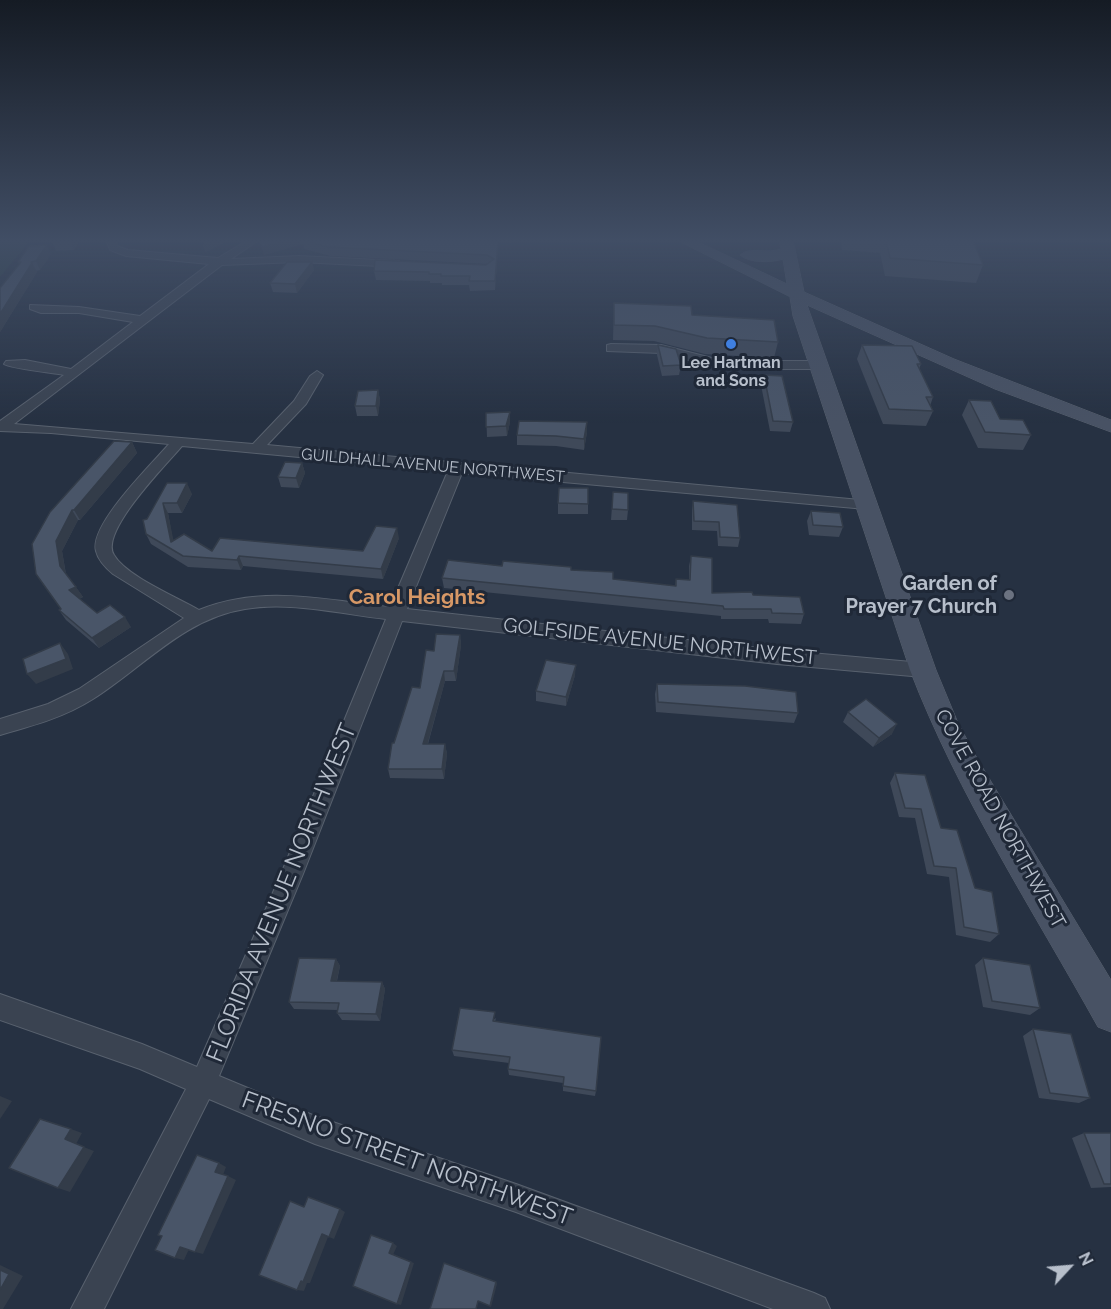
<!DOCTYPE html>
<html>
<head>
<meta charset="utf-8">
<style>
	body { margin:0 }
	#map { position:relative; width:1111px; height:1309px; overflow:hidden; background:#263142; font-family:Raleway,sans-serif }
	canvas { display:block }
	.north { position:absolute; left:1039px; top:1237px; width:60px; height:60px; -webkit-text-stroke:4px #1f2837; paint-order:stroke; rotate:64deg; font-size:16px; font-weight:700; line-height:24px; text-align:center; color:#b7bfcb }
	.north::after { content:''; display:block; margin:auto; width:21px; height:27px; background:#b7bfcb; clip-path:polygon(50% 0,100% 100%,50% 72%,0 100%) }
</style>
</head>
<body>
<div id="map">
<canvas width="1111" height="1309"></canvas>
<div class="north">N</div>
</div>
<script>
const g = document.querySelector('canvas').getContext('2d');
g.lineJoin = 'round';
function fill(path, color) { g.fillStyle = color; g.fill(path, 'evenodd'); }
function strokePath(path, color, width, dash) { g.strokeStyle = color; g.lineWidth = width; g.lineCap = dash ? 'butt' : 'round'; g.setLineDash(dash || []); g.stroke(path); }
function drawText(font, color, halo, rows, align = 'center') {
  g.font = font + ' Raleway,sans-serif'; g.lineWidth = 6; g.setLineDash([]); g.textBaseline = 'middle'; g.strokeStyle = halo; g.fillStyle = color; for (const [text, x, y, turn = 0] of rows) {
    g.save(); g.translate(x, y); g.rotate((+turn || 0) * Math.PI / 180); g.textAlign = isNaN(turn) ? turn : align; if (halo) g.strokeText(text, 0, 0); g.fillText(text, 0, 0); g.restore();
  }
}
fill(new Path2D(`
	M0,240H31L0,277Z`), '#283f42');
const street = new Path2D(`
	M106,240H116L117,246L128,250L218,258L248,240H259L231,259L299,256L399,261L404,264L399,267L299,262L222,265L14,424L253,444L294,401L310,376L317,371L323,375L306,404L267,445L871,501L873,504L866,509L462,473L407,609L777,650L923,663L929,665L932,670L929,675L923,677L777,664L402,621L303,874L219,1076L315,1116L516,1184L814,1293L825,1298L830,1309H773L516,1212L315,1144L209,1099L104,1309H71L186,1089L140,1069L0,1020V994L142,1044L197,1067L281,874L386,619C340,614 290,601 245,609C185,618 142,668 93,699C65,717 32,726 0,735V719L48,704L79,689L184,618L113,574C106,568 98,560 96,551C89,525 151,465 169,444L51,433L0,431V421L64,375C53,373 9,368 4,364L6,361L25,360L71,369L133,322L79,313H41L30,309V305L79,307L140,316L209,264L126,256L110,250ZM182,446L448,471L390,607C325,600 262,584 199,610C177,597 126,576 114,555C99,532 167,464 182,446Z
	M611,344L661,345L712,358L747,361H819L825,365L819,369H747L712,366L661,353L607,351V345Z`);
const secondary = new Path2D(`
	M677,240H694L787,284L783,259C771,263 749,263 740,255C750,246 768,254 781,249L779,240H793L804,292L954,359L1111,420V432L995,389L807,305L936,670L958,723L978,760L1111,980V1032L1098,1027C1033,910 958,795 910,670L793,316L790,297Z`);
strokePath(street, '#58616e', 2);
strokePath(secondary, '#58616e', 1);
fill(street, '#3a4351');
fill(secondary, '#485264');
fill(new Path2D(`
	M80,240L74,250L56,251L52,242Z
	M262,240H511V243L498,240V248L495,290L470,291L469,285H442V283H430V281L376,280L374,271L486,265L488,264L330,256L304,249L303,244L264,255L260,241Z
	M841,240H973L983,265L976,283L885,276L880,253L842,250Z
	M51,254L40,270L36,271L37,272L0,332V288L19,265L18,262Z
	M312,262L314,270L297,293L273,292L270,283Z
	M614,303L692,315L778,342L774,358L705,354L654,341L613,340Z
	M658,345L681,365L679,375L662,376L657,355Z
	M862,345L921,364L919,369L933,397L930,406L933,411L926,426L883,424L857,359Z
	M764,375L793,422L790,432L770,431L761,385Z
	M378,390L380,400L378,416H357L355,406Z
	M969,400L1000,419L1031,435L1023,450L978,448L962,415Z
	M510,412V422L507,436L487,437L486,413Z
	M587,432L584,450L556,446L517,445V435Z
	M132,442L137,453L80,520H78L62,551L66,574L83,597L79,599L97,613L131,627L99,648L66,620L59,610L61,609L32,544Z
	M302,463L305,473L299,488L281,487L278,477Z
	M167,483L192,494L182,513H168L173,541L212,551H363L399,538L383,579L243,566L241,570L188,567L151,544L146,534L147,519Z
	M588,488V514H558V503Z
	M613,492L628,510L627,520H611Z
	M693,501L740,538L738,547L718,546L717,531L692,530V510Z
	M811,511L843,527L839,537L809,535L807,521Z
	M691,556L712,593L804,614L801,624L769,623L768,619H721V616L444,588L442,578L502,566L571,570L613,579L675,586L676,579L689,580V566Z
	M460,635L461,645L456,681H445L428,744H445L447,754L444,779L390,778L388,769L394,743L420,688L434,651Z
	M575,675L566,706L536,701V691Z
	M657,684L798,713L794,723L656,712L655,694Z
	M848,712L892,734L873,747L843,722Z
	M895,773L941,828L975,888L999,934L990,942L956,935L949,877L927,874L915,818L899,817L890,783Z
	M983,958L1040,1008L1030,1015L983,1007L975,965Z
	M336,959L340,966L337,981L382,982L385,989L380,1021L342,1020L337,1013L338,1010L294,1009L289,1002Z
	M496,1018L495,1022L596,1091L595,1096L563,1091V1083L509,1075L508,1069L509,1063L454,1056L452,1050Z
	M1033,1029L1090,1098L1079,1103L1039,1098L1023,1036Z
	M1084,1133H1111V1187L1091,1188L1072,1138Z`), '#3f4959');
fill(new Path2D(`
	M71,240H80L74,250L70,241Z
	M215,240H228V241L205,253L203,246Z
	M289,240H317H302L303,244L264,255L262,247Z
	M498,240V248L495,290V281Z
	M47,245L51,254L40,270L36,261Z
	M312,262L314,270L297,293L295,284Z
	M32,263L37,272L0,332V314Z
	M378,390L380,400L378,416L376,406Z
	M510,412V422L507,436L506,426Z
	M587,422V432L584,450V439Z
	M132,442L137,453L80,520L74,510Z
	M302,463L305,473L299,488L296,478Z
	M187,483L192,494L182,513L177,503Z
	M163,503L168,513L176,553L171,542Z
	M72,510L78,520L62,551L66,576L60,566L56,541Z
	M397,528L399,538L383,579L381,569Z
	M239,556L243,566L241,570L237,560Z
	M76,587L83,597L75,600L69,590Z
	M125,617L131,627L99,648L92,638Z
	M460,635L461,645L456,681L454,671Z
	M60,643L68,654L73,669L36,684L27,674Z
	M576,665L575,675L566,706V697Z
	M444,671L445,681L425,753L423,744Z
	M897,724L892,734L873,747L879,738Z
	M445,744L447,754L444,779L442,769Z
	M336,959L340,966L335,988L331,981Z
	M382,982L385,989L380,1021L376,1014Z
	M0,1096L12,1101L0,1119Z
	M71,1129L82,1133L76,1144L94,1151L70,1192L58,1188L65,1139Z
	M219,1163L226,1167L223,1175L215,1172Z
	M228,1176L236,1180L203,1254L195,1252Z
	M340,1209L345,1212L334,1239L329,1237Z
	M322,1234L328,1237L310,1283H307L304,1291L297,1290Z
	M393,1243L397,1246L393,1255L389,1253Z
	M180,1247L189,1249L184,1260L175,1258Z
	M411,1262L414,1263L401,1305L397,1304Z
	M0,1265L23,1276L3,1309H0Z
	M496,1282L497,1284L491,1307L490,1306Z`), '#333c49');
const building = new Path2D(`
	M53,240H71L70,241L52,242Z
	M206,240H215L203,246Z
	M262,240H289L262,247L260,241Z
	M302,240H498L495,281H469L470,276H441V274H429V272L374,271L375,260L486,265L494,259L487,255L328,247Z
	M886,240H973L983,265L890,258Z
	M47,245L36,261L31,262L32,263L0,314V288L21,262H18L29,246Z
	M287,262H312L295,284L270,283Z
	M614,303L691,306L692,315L774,320L778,342L707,338L655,326L614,325Z
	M658,345L676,349L681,365L663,366Z
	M862,345L912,346L921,364H917L933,397H926L933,411L889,409Z
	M764,375L782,376L793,422L773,421Z
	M378,390L376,406H355L358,391Z
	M969,400L991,401L1000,419L1023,420L1031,435L985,432Z
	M510,412L506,426L486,427V413Z
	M519,421L587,422L584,439L556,436L517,435Z
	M114,441L132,442L74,510H72L56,541L60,566L76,587L69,590L97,613L110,605L125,617L92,638L59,610L61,609L36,574L32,544L50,512Z
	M285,462L302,463L296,478L278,477Z
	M167,483H187L177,503H163L171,542L184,534L212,551L220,538L363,551L376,526L397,528L381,569L239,556L237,560L183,556L146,534L143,520L147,519Z
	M559,488H588V504L558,503Z
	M613,492L628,493V510L612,509Z
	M693,501L737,505L740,538L720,537L719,522L694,521Z
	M811,511L840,513L843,527L813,525Z
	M691,556L712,558V593L752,592L753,595L800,597L804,614L772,613L771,609H724L723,606L442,578L448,560L502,566L503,561L571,567V570L613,572V579L676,586V579L690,580Z
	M436,634L460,635L454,671H444L423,744H445L442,769H388L392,743H394L412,687L420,688L426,650L434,651Z
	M60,643L66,659L27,674L23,659Z
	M546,660L576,665L566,697L536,691Z
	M657,684L745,686L796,692L798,713L658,702Z
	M866,699L897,724L879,738L848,712Z
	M895,773L925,775L941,828L957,830L975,888L992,892L999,934L964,927L956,868L934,866L921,809L905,808Z
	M299,958L336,959L331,981L382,982L376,1014L337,1013L339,1003L289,1002Z
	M983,958L1030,965L1040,1008L992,1001Z
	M460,1008L495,1012L493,1021L601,1037L596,1091L563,1086L564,1077L508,1069L510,1057L452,1050Z
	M1033,1029L1071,1034L1090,1098L1050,1093Z
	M40,1119L71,1129L65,1139L84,1147L58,1188L9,1168Z
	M1084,1133H1111V1184H1104Z
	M197,1155L219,1163L215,1172L228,1176L195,1252L180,1247L175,1258L155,1250L162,1236L158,1235Z
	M308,1197L340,1209L329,1237L322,1234L303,1282L301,1281L297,1290L259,1275L290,1201L304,1207Z
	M371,1235L393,1243L389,1253L411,1262L397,1304L353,1286Z
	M444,1263L496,1282L490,1306L478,1301L476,1309H430Z
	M0,1270L9,1274L0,1290Z`);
fill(building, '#495568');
strokePath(building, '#333c49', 1.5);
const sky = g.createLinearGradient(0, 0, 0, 423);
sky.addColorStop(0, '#151b24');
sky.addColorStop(0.57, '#414e65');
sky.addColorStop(1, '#414e6500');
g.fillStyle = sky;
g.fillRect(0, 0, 1111, 423);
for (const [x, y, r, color] of [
	[731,344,6,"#3f7fe0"],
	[1009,595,6,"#6b7280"]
]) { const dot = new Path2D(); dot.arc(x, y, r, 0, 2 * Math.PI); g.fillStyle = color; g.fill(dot); strokePath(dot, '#1f2837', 2); }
drawText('bold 16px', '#b7bfcb', '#1f2837', [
	["Lee Hartman",731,363],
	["and Sons",731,381]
]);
drawText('16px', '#b7bfcb', '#1f2837', [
	["GUILDHALL AVENUE NORTHWEST",433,466,5]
]);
drawText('bold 20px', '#b7bfcb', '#1f2837', [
	["Garden of",997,584],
	["Prayer 7 Church",997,607]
], 'right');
drawText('20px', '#b7bfcb', '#1f2837', [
	["GOLFSIDE AVENUE NORTHWEST",660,642,6],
	["COVE ROAD NORTHWEST",1000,819,61]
]);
drawText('bold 21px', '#d79866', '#1f2837', [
	["Carol Heights",417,598]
]);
drawText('24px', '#b7bfcb', '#1f2837', [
	["FLORIDA AVENUE NORTHWEST",282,893,-68],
	["FRESNO STREET NORTHWEST",407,1159,20]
]);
</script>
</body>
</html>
